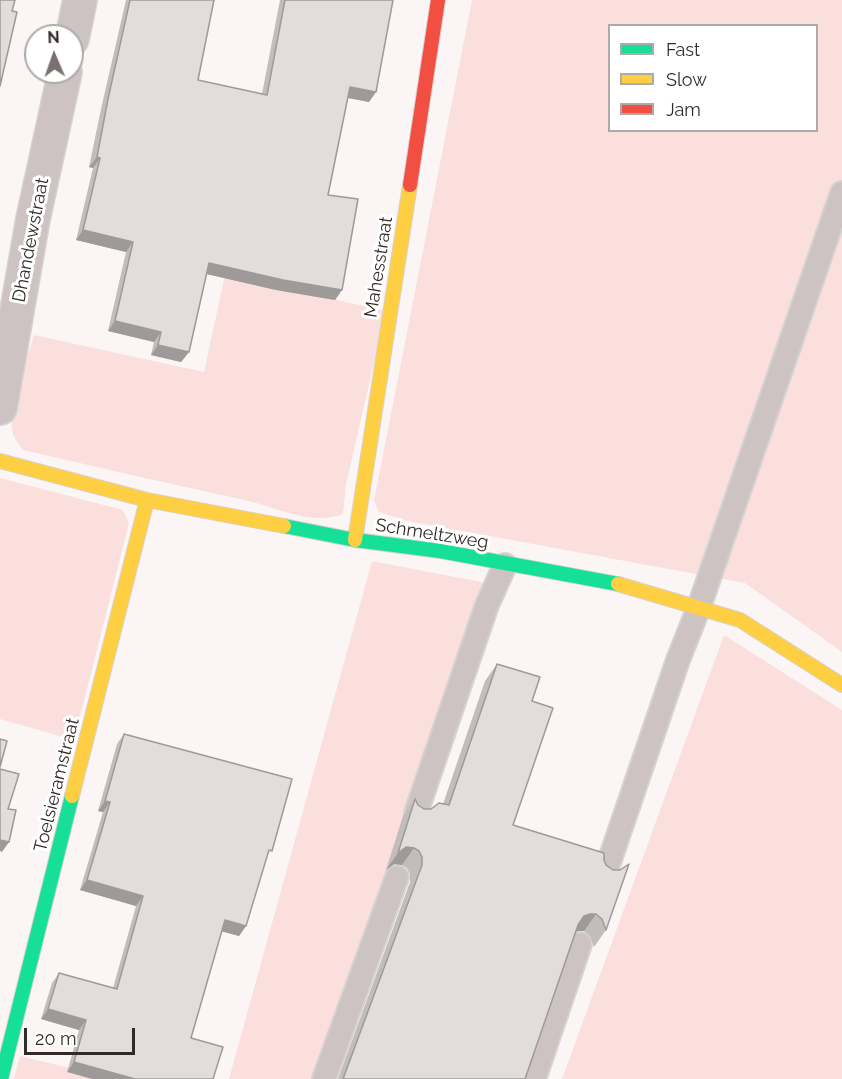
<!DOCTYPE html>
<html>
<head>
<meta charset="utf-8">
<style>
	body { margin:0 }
	#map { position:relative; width:842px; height:1079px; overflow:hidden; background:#fbf6f5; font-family:Raleway,sans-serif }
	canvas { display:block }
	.legend { position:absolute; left:608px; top:24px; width:210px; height:108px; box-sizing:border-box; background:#fff; border:2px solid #adaaa9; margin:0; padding:8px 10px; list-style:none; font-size:18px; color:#322a29 }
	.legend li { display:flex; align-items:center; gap:12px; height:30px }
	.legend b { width:30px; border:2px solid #adaaa9 }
	.north { position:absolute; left:24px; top:24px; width:60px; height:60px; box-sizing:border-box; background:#fff; border:2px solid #adaaa9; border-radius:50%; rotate:358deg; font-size:16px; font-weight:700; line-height:24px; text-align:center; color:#322a29 }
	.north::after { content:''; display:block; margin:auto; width:21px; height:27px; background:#787170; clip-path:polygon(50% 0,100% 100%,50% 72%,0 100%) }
	.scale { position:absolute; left:24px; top:1028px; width:111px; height:27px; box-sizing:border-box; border:3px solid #322a29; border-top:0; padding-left:8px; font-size:18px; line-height:21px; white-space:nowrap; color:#322a29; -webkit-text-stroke:4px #fff; paint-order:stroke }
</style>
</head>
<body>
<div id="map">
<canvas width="842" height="1079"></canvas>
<ul class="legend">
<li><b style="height:8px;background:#16e098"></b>Fast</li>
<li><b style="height:8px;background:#ffcf43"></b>Slow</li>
<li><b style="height:8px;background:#f24e42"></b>Jam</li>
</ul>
<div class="north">N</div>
<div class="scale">20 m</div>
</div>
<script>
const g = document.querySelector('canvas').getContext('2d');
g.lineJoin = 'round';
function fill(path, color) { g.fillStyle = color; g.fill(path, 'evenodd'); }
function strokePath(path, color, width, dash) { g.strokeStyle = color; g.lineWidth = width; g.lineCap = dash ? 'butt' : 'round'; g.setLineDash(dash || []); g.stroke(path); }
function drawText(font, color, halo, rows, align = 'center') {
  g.font = font + ' Raleway,sans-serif'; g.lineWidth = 6; g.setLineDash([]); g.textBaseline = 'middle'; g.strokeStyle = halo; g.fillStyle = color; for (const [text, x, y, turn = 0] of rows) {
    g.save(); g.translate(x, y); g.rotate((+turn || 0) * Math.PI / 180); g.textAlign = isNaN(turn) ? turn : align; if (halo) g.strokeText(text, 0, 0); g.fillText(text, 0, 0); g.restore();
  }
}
fill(new Path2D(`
	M472,0H842V652L745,583L408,521L379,512L374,501ZM610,26H816V130H610Z
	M225,275L386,311L346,484L343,514C310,527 273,505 240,499C167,483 96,467 23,450C18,443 13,438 12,429C9,408 27,358 34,335L204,372Z
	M0,478L123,510L129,523L74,740L0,719Z
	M372,561L502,586L322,1079H229Z
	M724,635L842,710V1079H562Z
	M20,1056L116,1079H14Z`), '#fadfdc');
const lane = new Path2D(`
	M416,813L487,605L505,565
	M605,874L678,660L699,607L842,193
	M324,1079L397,877
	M534,1079L580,944`);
const street = new Path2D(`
	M72,39L80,0
	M0,408L33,219L65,72`);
const fast = new Path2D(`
	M284,526L355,540L440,551L618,584
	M1,1079L72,796`);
const slow = new Path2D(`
	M0,461L147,500L284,526
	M355,540L410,185
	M618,584L740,620L842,685
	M72,796L147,500`);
const jam = new Path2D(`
	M410,185L438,0`);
strokePath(lane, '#d6d2d1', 26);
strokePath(street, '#d6d2d1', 36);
strokePath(fast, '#d6d2d1', 16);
strokePath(slow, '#d6d2d1', 16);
strokePath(jam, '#d6d2d1', 16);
strokePath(lane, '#ccc3c2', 22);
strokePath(street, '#ccc3c2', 33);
strokePath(fast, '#16e098', 14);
strokePath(slow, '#ffcf43', 14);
strokePath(jam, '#f24e42', 14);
fill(new Path2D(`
	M126,0H214L198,80L262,94L280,0H393L369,102L348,98L328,195L342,290L335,300L276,290L207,274L189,352L181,362L151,355L154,342L108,331L126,252L76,240L93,168L89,167L101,109Z
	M497,664L532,701L513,825L604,853L606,930L594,947L590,936L584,931H578L575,932L525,1079H338L410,882V874L407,868L402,865L394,864L386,870L403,816L415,799L418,805L424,809H431L443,804L485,681Z
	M124,734L266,859L246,926L239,936L221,931L67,1072L79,1030L41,1019L52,983L59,973L113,988L136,906L80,890L103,812L98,811L117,744Z`), '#c2bdbc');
fill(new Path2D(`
	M350,87L376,92L369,102L343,97Z
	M97,157L100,158L93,168L89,167Z
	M83,230L133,242L126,252L76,240Z
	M209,263L342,290L335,300L276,290L202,273Z
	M115,321L161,332L154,342L108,331Z
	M158,345L189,352L181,362L151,355Z
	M105,801L110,802L103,812L98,811Z
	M0,840L9,842L2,852L0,851Z
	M406,847L414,848L402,865L394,864L386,870L398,853Z
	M87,880L143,896L136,906L80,890Z
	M590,914H596L584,931H578L572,934L584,916Z
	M225,920L246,926L239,936L217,930Z
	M48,1009L86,1020L79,1030L41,1019Z
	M74,1062L135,1079H92L67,1072Z`), '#9e9a99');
const building = new Path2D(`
	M0,0H15L12,11L17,12L0,86Z
	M130,0H214L198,80L267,95L285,0H393L376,92L350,87L328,195L358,199L342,290L283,280L209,263L189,352L158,345L161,332L115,321L133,242L83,230L100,158L97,157L108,99Z
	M497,664L540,677L532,701L553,708L513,825L604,853V860L606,865L613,870H620L629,864L606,930L602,919L596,914H590L584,916L578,925L525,1079H343L422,865V857L419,851L414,848L406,847L398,853L415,799L418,805L424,809H431L439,803L449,805Z
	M124,734L292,779L272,851L269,850L246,926L225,920L191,1038L223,1047L213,1079H135L74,1062L86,1020L48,1009L59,973L117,989L143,896L87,880L110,802L105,801Z
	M0,739L7,741L0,767Z
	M0,769L19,774L8,809L16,810L9,842L0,840Z`);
fill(building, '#e2dcdb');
strokePath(building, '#9e9a99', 1.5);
drawText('18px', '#322a29', '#fff', [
	["Dhandewstraat",31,240,-79],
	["Mahesstraat",379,267,-81],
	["Schmeltzweg",432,534,9],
	["Toelsieramstraat",57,785,-76]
]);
</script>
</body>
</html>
